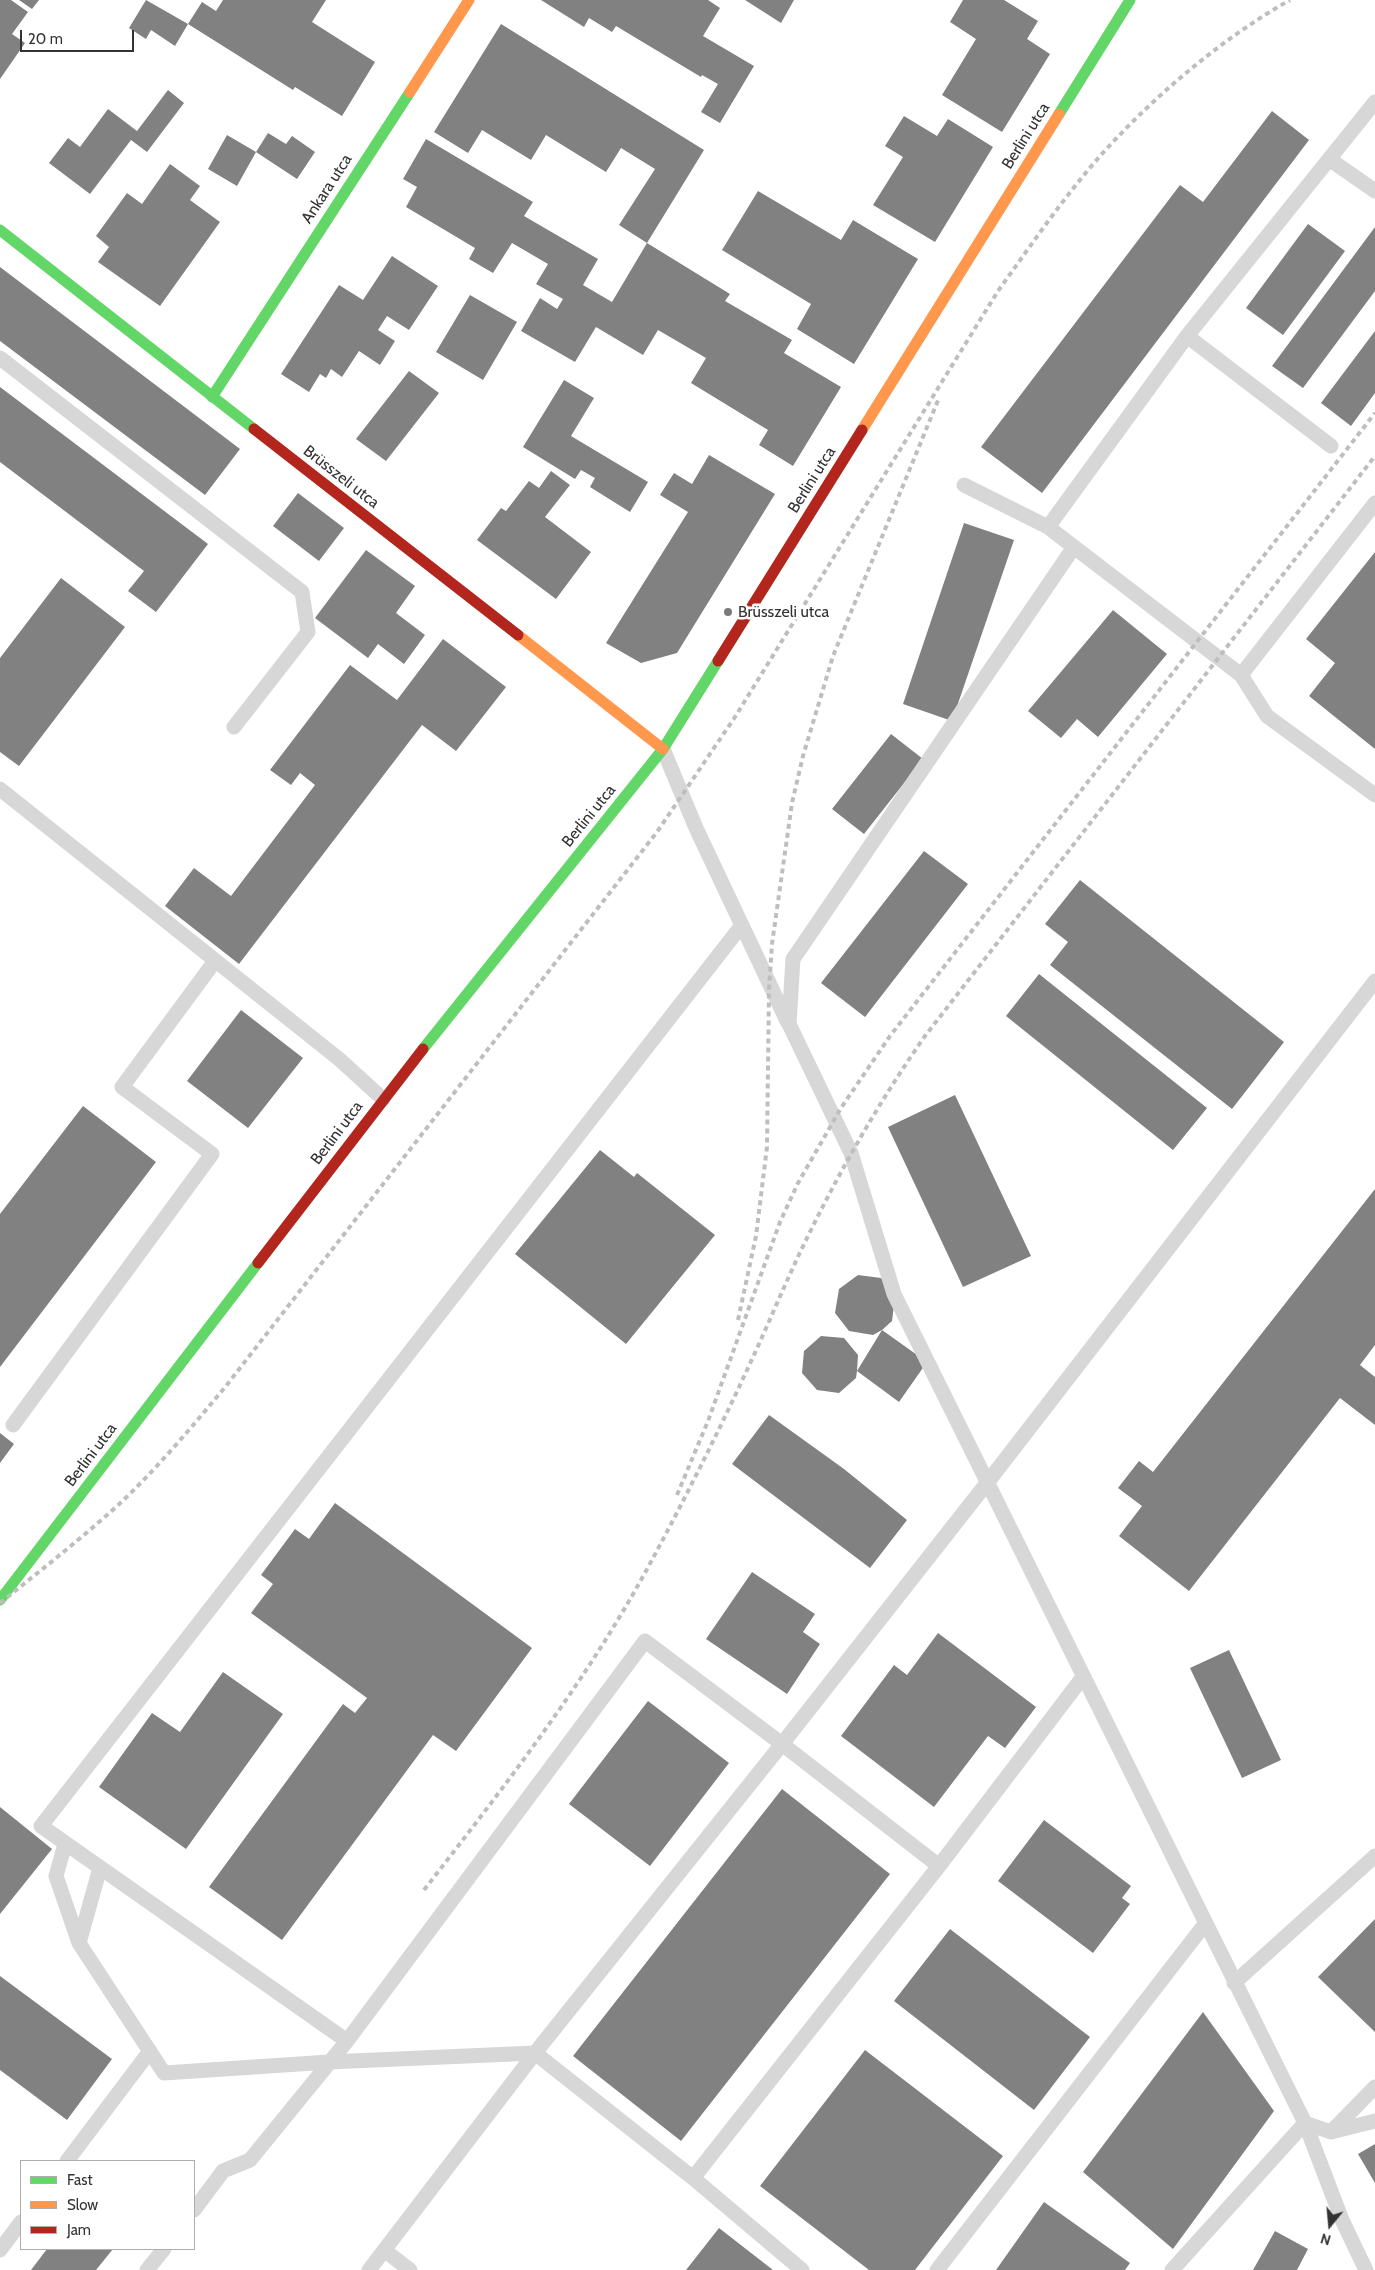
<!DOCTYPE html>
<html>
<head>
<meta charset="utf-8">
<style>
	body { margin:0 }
	#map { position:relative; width:1375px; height:2270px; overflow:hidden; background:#fff; font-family:Cabin,sans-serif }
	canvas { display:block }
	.legend { position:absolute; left:20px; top:2160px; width:175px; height:90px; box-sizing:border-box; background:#fff; border:1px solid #adadad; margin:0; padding:6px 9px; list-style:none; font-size:15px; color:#333 }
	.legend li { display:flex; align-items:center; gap:10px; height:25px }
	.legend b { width:25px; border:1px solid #adadad }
	.north { position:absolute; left:1305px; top:2200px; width:50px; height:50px; -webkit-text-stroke:4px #fff; paint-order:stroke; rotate:197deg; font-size:14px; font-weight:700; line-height:20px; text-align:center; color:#333 }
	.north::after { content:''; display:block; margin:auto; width:18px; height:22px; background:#333; clip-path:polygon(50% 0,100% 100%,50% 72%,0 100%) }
	.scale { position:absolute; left:20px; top:30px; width:114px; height:22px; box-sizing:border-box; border:2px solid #333; border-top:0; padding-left:6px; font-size:15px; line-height:18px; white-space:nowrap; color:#333; -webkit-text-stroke:4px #fff; paint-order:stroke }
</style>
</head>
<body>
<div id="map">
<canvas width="1375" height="2270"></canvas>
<ul class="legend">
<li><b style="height:6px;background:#63d668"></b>Fast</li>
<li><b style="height:6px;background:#ff974d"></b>Slow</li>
<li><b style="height:6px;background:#b3261e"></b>Jam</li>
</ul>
<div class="north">N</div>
<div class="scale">20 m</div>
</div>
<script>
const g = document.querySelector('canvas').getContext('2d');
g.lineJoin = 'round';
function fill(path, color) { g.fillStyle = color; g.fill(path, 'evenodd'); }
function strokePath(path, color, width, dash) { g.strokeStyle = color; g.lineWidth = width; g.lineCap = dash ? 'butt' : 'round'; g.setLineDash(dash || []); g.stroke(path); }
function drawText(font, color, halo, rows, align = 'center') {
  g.font = font + ' Cabin,sans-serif'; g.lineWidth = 5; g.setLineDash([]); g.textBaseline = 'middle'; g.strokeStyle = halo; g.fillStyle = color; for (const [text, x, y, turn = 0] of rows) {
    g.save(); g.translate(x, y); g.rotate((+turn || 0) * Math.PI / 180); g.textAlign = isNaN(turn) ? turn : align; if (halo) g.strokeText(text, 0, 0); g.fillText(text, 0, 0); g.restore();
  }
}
fill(new Path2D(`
	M0,0H11L28,12L12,34L25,43L0,79Z
	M19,0H39L32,9Z
	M146,0L188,24L175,46L151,30L146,39L129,28Z
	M223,0H326L312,22L375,62L342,116L295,87L293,90L188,24L202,2L216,11Z
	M541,0H708L720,8L703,36L754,66L720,123L701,112L718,84L702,75L701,77L616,26L612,32L589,18L584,27Z
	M745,0H794L781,23Z
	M963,0H1004L1038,21L1027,39L1050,54L1002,132L942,95L976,39L950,22Z
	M501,24L704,150L647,243L619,225L655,169L621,148L606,172L546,135L531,160L482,130L468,153L434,132Z
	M168,90L184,103L147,152L131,140L90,194L49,163L68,138L80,147L108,109L137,131Z
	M1272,111L1309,140L1042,493L981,447L1180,185L1203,202Z
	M904,116L937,136L948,119L993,147L935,242L873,205L903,157L885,146Z
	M268,133L286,144L292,136L315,152L297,179L256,152Z
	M227,135L256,152L237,186L208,169Z
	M426,139L533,202L524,216L598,259L583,285L612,302L647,243L730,294L725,301L792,340L784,353L841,387L793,466L759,445L768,430L691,383L706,358L658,330L643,355L596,327L575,362L521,331L540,298L557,309L563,299L536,284L548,264L512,243L493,273L469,259L475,248L406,207L417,187L403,179Z
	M170,164L200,186L190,200L220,222L160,306L98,262L109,247L96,236L127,193L142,204Z
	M758,191L841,240L853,220L918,259L854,364L797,329L811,304L722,250Z
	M1308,224L1345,251L1283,335L1246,308Z
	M1375,227V291L1303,388L1272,366Z
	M392,256L438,286L409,330L387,316L378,330L395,341L380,365L359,351L342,377L331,369L326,378L320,374L309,392L281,374L339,285L363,300Z
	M0,267L240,449L205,495L0,341Z
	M470,295L517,322L483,380L436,352Z
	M1375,331V393L1351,426L1321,403Z
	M409,371L439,393L386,461L356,439Z
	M564,380L594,398L571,436L648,482L630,512L590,487L595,478L581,470L575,479L523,447Z
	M0,387L208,544L156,612L128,591L144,571L0,462Z
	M709,455L775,494L677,653L641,663L606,643L688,512L660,495L674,473L692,484Z
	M551,471L570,485L545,517L591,552L556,599L477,540L501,508L506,511L529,481L539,488Z
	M298,493L344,528L319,561L273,526Z
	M964,523L1014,540L952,721L903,704Z
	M366,550L415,586L396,613L425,635L404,664L378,644L368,658L315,618Z
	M1375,552V749L1309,696L1335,663L1306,639Z
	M61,578L125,627L19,766L0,752V658Z
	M1113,610L1167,654L1098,737L1077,719L1061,738L1028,711Z
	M443,639L506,687L456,751L422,725L239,964L165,906L194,868L231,896L315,785L300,773L291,785L270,770L350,665L397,700Z
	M891,734L923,759L864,834L832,809Z
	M924,851L968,884L865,1017L821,983Z
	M1080,880L1284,1042L1232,1109L1050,965L1068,942L1045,924Z
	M1039,974L1207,1108L1173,1150L1006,1016Z
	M241,1010L303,1058L248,1128L187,1081Z
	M955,1095L1031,1256L963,1287L888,1127Z
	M83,1106L156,1162L0,1367V1214Z
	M600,1150L634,1177L637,1173L715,1235L626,1344L515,1254Z
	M1375,1189V1345L1360,1365L1375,1377V1425L1340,1398L1189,1591L1119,1536L1142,1506L1118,1488L1139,1461L1153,1472Z
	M858,1275L881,1278L895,1297L892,1321L882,1330L927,1362L899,1402L857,1371L856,1378L839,1393L817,1390L802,1373L804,1351L821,1336L844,1338L858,1355L857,1371L882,1330L873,1335L849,1331L835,1313L839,1289Z
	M769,1415L844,1469L907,1520L870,1568L732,1464Z
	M0,1433L14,1444L0,1463Z
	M335,1503L532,1648L456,1751L433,1735L282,1940L209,1887L343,1704L355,1713L367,1698L251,1613L273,1584L261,1575L295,1529L309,1539Z
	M752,1572L815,1614L803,1632L820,1644L787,1694L706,1639Z
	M938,1633L1036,1707L1005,1748L988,1736L934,1807L841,1736L894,1665L907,1675Z
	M1229,1650L1281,1760L1242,1778L1190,1668Z
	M223,1672L283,1714L186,1849L99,1787L152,1713L180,1732Z
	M648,1701L729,1763L650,1866L569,1804Z
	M782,1789L890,1874L681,2141L573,2056Z
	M0,1807L52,1849L0,1914Z
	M1044,1820L1131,1886L1122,1898L1130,1904L1093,1953L998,1881Z
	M1375,1919V2032L1318,1977Z
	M950,1929L1090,2037L1034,2110L894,2001Z
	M0,1976L112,2059L67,2120L0,2070Z
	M1203,2012L1274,2111L1173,2249L1083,2172Z
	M865,2050L1003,2156L915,2270H869L760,2186Z
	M1375,2144V2183L1358,2154Z
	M1044,2202L1130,2263L1125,2270H996Z
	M719,2228L773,2270H686Z
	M1275,2231L1308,2249L1297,2270H1253Z
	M47,2249H113L96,2270H31Z`), '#818181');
strokePath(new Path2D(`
	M1329,159L1375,191
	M1187,336L1331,446
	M0,358L302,592L308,632L234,727
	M964,485L1048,527L1074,547L1241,675L1267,716L1375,795
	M1048,527L1187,336L1375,102
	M1074,547L793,959L789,1024L851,1153L894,1294L1305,2123L1342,2220L1366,2270
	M1241,675L1375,503
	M663,749L696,828L788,1023
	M0,789L339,1059L383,1099
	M13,1425L212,1154L122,1087L215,961
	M65,1844L56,1876L79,1943
	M100,1868L79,1943L164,2073L329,2062L535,2053L693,2178L802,2270
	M1234,1983L1375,1856
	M347,2041L41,1826L742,925
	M1332,2131L1375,2087
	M67,2161L150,2051
	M693,2178L939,1866L1083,1677
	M194,2210L223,2171L250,2160L347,2041L645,1641L782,1744L939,1866
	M0,2250L21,2222
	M384,2250L410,2270
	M147,2270L164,2249
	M369,2270L535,2053L782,1744L987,1483L1375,981
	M937,2270L1205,1924
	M1172,2270L1305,2123L1331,2132L1375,2121`), '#d7d7d7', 15);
strokePath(new Path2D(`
	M1059,114L1130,0
	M0,230L254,429
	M212,397L410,92
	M423,1049L663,749L718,661
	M0,1600L258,1263`), '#63d668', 11);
strokePath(new Path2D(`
	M410,92L469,0
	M862,430L1059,114
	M518,635L663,749`), '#ff974d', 11);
strokePath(new Path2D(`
	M254,429L518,635
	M718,661L862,430
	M258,1263L423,1049`), '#b3261e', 11);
strokePath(new Path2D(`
	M738,1320L756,1236L767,1147L769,990L772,944L792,803L803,756L833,656L939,398
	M677,1495L708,1421L780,1222L798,1183L841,1108L890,1036L1375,413
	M0,1603C39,1572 78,1541 115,1508C155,1471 191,1428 226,1386L657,832L735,717L998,291C1029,248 1059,204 1094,163C1147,102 1219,40 1290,0
	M424,1890C504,1787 583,1686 646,1571C684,1501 720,1429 753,1357C772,1316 789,1274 809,1234C843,1165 881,1099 925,1036L1375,456`), '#bebebe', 4, [5, 4]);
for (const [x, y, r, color] of [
	[728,612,5,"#7a7a7a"]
]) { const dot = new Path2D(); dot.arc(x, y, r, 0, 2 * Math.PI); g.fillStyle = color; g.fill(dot); strokePath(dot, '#fff', 2); }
drawText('16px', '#333', '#fff', [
	["Berlini utca",1026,136,-58],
	["Ankara utca",327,189,-57],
	["Brüsszeli utca",341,477,38],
	["Berlini utca",812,480,-58],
	["Berlini utca",589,816,-51],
	["Berlini utca",337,1133,-53],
	["Berlini utca",91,1455,-53]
]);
drawText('16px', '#333', '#fff', [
	["Brüsszeli utca",738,612]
], 'left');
</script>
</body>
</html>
